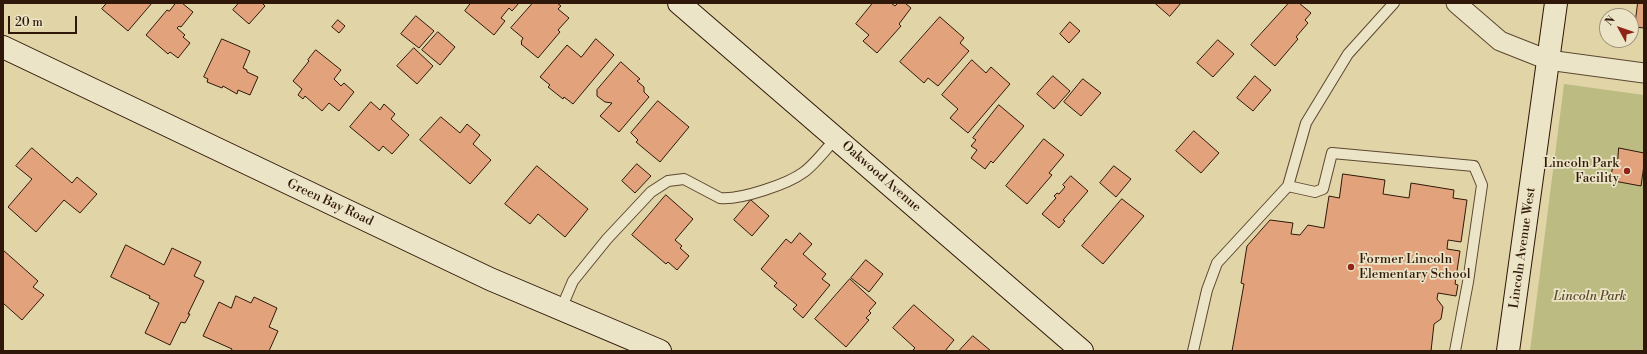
<!DOCTYPE html>
<html>
<head>
<meta charset="utf-8">
<style>
	body { margin:0 }
	#map { position:relative; width:1647px; height:354px; overflow:hidden; background:#e1d5a8; font-family:"Libre Bodoni",serif }
	canvas { display:block }
	.frame { position:absolute; inset:0; border:4px solid #2f1809; pointer-events:none }
	.north { position:absolute; left:1599px; top:8px; width:40px; height:40px; box-sizing:border-box; background:#ece4c6; border:1px solid #a0927a; border-radius:50%; rotate:310deg; font-size:11px; font-weight:700; line-height:16px; text-align:center; color:#2f1809 }
	.north::after { content:''; display:block; margin:auto; width:14px; height:18px; background:#8f2418; clip-path:polygon(50% 0,100% 100%,50% 72%,0 100%) }
	.scale { position:absolute; left:8px; top:16px; width:69px; height:18px; box-sizing:border-box; border:2px solid #2f1809; border-top:0; padding-left:5px; font-size:12px; line-height:14px; white-space:nowrap; color:#2f1809; -webkit-text-stroke:3px #ece4c6; paint-order:stroke }
</style>
</head>
<body>
<div id="map">
<canvas width="1647" height="354"></canvas>
<div class="frame"></div>
<div class="north">N</div>
<div class="scale">20 m</div>
</div>
<script>
const g = document.querySelector('canvas').getContext('2d');
g.lineJoin = 'round';
function fill(path, color) { g.fillStyle = color; g.fill(path, 'evenodd'); }
function strokePath(path, color, width, dash) { g.strokeStyle = color; g.lineWidth = width; g.lineCap = dash ? 'butt' : 'round'; g.setLineDash(dash || []); g.stroke(path); }
function drawText(font, color, halo, rows, align = 'center') {
  g.font = font + ' "Libre Bodoni",serif'; g.lineWidth = 3.5; g.setLineDash([]); g.textBaseline = 'middle'; g.strokeStyle = halo; g.fillStyle = color; for (const [text, x, y, turn = 0] of rows) {
    g.save(); g.translate(x, y); g.rotate((+turn || 0) * Math.PI / 180); g.textAlign = isNaN(turn) ? turn : align; if (halo) g.strokeText(text, 0, 0); g.fillText(text, 0, 0); g.restore();
  }
}
fill(new Path2D(`
	M1564,84L1644,95V351H1530Z`), '#bbbb82');
const building = new Path2D(`
	M107,3H152L128,31L102,9Z
	M176,3H182L193,12L181,27L179,26L177,28L185,35L183,37L190,43L178,58L170,52L168,54L146,35L167,10L169,11Z
	M239,3H262L265,6L249,24L233,10Z
	M471,3H519L512,11L509,8L501,18L505,21L494,35L465,11Z
	M533,3H557L561,6L558,9L569,18L558,30L560,32L538,58L521,44L522,43L521,42L523,38L511,28Z
	M873,3H891L895,6L898,3H905L911,8L899,24L901,26L877,53L863,41L869,35L856,24Z
	M1155,3H1181L1170,16Z
	M1289,3H1299L1311,13L1305,20L1308,23L1296,37L1298,39L1275,66L1251,45Z
	M1638,3H1644V28L1635,27Z
	M416,16L434,31L419,48L401,34Z
	M940,17L964,38L960,43L969,51L938,86L928,78L924,83L900,62Z
	M338,20L345,26L339,33L332,27Z
	M1070,22L1080,31L1069,43L1060,34Z
	M438,32L455,47L440,65L422,50Z
	M222,39L250,51L243,68L247,70V72L258,77L250,95L238,90L237,94L223,86L222,88L207,82L208,79L204,77Z
	M596,39L614,55L573,104L564,97L563,99L548,87L550,85L540,77L567,45L581,57Z
	M1218,40L1234,54L1213,77L1197,63Z
	M414,48L433,66L417,84L397,66Z
	M316,50L341,70L334,79L341,86L344,83L354,92L339,111L329,103L322,111L305,96L303,99L298,95L302,89L293,81L309,61L308,60Z
	M972,60L986,73L991,67L1010,84L968,133L950,118L958,109L942,95Z
	M621,62L640,79L637,81L644,87V92L649,97L619,132L600,116L612,103L605,102L597,96V90Z
	M1053,76L1070,91L1054,109L1037,94Z
	M1255,76L1271,90L1253,111L1237,98Z
	M1083,79L1101,93L1081,116L1064,102Z
	M658,101L689,127L660,162L636,142L638,140L631,133Z
	M371,102L380,110L384,104L395,114L391,119L409,135L392,154L383,146L379,151L350,127Z
	M999,105L1024,126L993,163L991,161L985,169L971,158L977,150L971,146L976,140L973,138Z
	M441,117L460,133L467,124L480,135L473,144L491,160L470,184L420,140Z
	M1194,131L1219,153L1201,173L1176,151Z
	M1044,139L1064,155L1049,173L1052,175L1027,204L1006,186Z
	M32,148L72,183L77,177L97,194L80,213L64,200L36,232L8,207L32,179L16,166Z
	M1619,148L1644,153V165L1641,186L1614,181L1615,177L1611,176L1613,165H1617Z
	M637,164L651,176L635,193L622,181Z
	M537,166L588,209L565,237L538,214L530,224L505,204Z
	M1114,166L1131,179L1116,197L1100,183Z
	M1343,174L1385,180L1383,194L1409,198L1411,183L1454,190L1453,198L1467,200L1461,242L1448,240L1447,249L1460,251L1455,284L1458,285L1456,296L1438,293L1437,299L1443,307L1441,319L1434,324L1431,351H1232L1244,284L1241,283L1247,246L1270,220L1293,223L1291,234L1300,235L1308,225L1324,228L1329,196L1339,198Z
	M1071,176L1088,191L1063,220L1065,221L1059,228L1042,214L1056,198L1054,196L1057,193L1059,194L1065,187L1063,185Z
	M666,195L693,219L675,240L682,246L680,248L689,256L677,270L668,262L666,264L632,235Z
	M1122,199L1144,216L1103,264L1082,246Z
	M751,200L769,216L752,236L734,220Z
	M800,233L812,244L803,254L826,274L822,279L830,285L803,318L793,309L797,305L774,286L777,283L761,269L786,239L791,243Z
	M126,245L164,265L172,248L201,262L194,276L204,281L188,314H190L185,323L181,322L170,345L145,333L159,303L149,298L150,296L111,277Z
	M3,250L38,281L33,287L44,295L22,320L3,303Z
	M866,260L883,274L869,292L851,278Z
	M850,279L876,303L869,311L871,313L866,318L869,320L846,347L815,319Z
	M236,296L251,303L254,297L277,308L269,327L278,331L269,351H231L232,349L203,336L219,302L231,308Z
	M914,305L954,340L945,351H912L915,348L893,328Z
	M973,336L991,351H959Z`);
fill(building, '#e2a27c');
strokePath(building, '#2f1809', 1);
const lane = new Path2D(`
	M1288,186L1315,192L1323,189L1332,153L1474,166L1482,185L1468,282L1455,351
	M561,309L573,281L607,239L651,192L668,181L684,179L720,198C741,200 788,184 804,172C815,164 827,148 836,138
	M1193,351L1207,290L1217,263L1288,186L1306,123L1348,54L1394,3`);
const street = new Path2D(`
	M1456,3L1500,41L1548,60L1644,73`);
const secondary = new Path2D(`
	M679,3L1082,351
	M3,47L490,279L660,351
	M1508,351L1556,3`);
strokePath(lane, '#5c4731', 12);
strokePath(street, '#5c4731', 21);
strokePath(secondary, '#2f1809', 24);
strokePath(lane, '#ece4c6', 10);
strokePath(street, '#ece4c6', 19);
strokePath(secondary, '#ece4c6', 22);
for (const [x, y, r, color] of [
	[1627,171,4,"#8f2418"],
	[1351,267,4,"#8f2418"]
]) { const dot = new Path2D(); dot.arc(x, y, r, 0, 2 * Math.PI); g.fillStyle = color; g.fill(dot); strokePath(dot, '#ece4c6', 1.5); }
drawText('13px', '#2f1809', '#ece4c6', [
	["Lincoln Park",1619,164],
	["Facility",1619,179],
	["Former Lincoln",1359,260,"left"],
	["Elementary School",1359,275,"left"]
], 'right');
drawText('13px', '#2f1809', '#ece4c6', [
	["Oakwood Avenue",881,177,41],
	["Green Bay Road",330,203,25],
	["Lincoln Avenue West",1523,248,-82]
]);
drawText('italic 13px', '#59492d', '#ece4c6', [
	["Lincoln Park",1590,297]
]);
</script>
</body>
</html>
